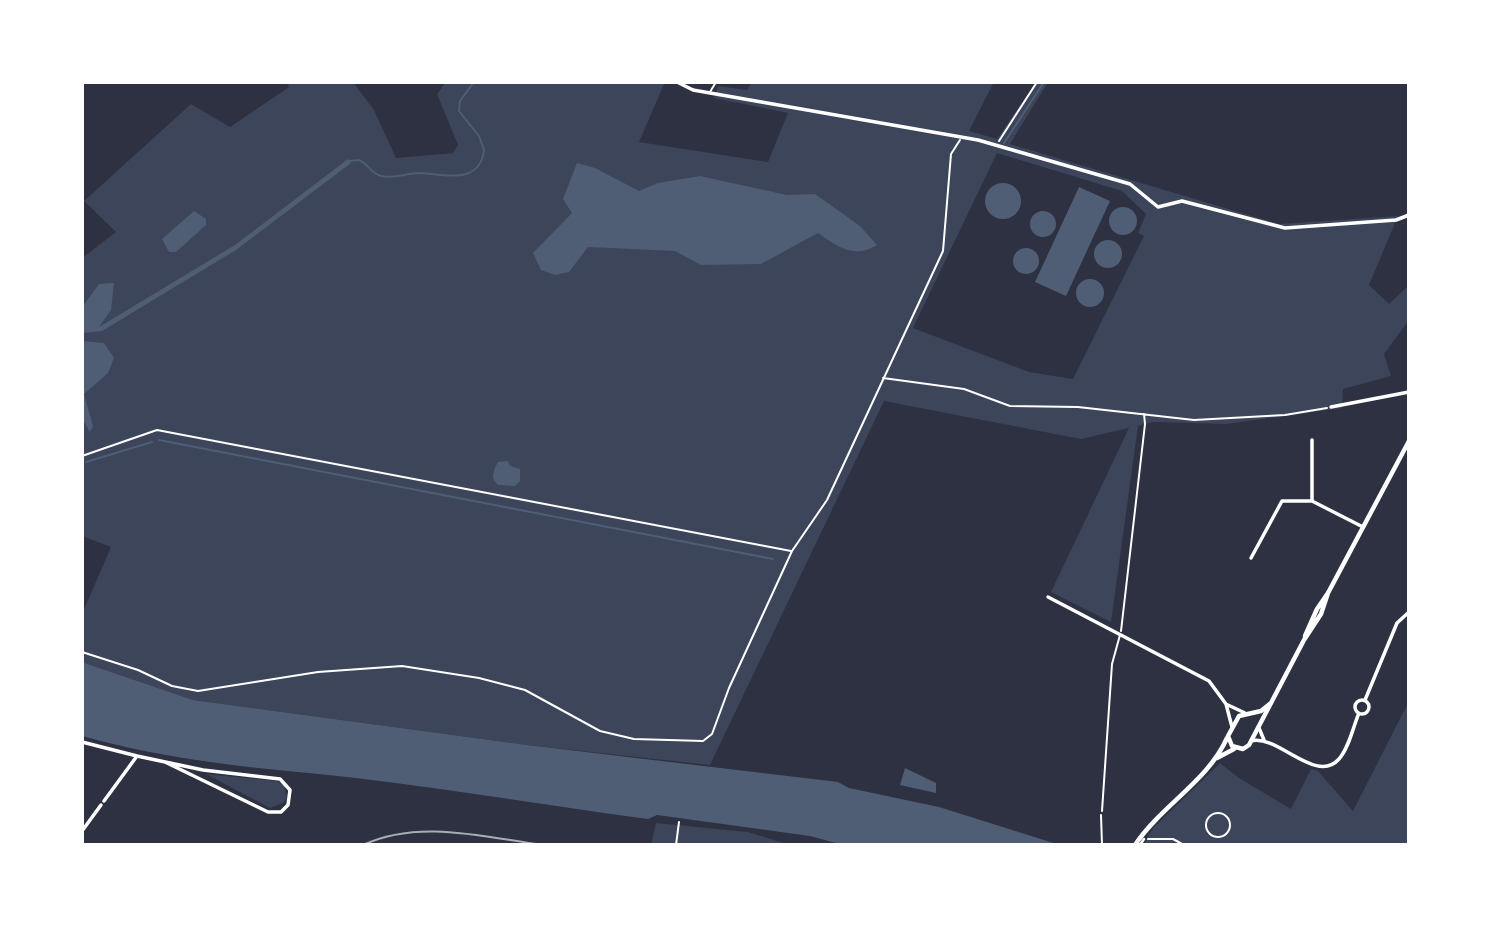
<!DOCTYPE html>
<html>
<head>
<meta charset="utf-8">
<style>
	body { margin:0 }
	#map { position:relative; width:1491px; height:927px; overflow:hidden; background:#2d3142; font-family:Bitter,serif }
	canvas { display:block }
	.frame { position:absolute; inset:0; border:84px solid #fff; pointer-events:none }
</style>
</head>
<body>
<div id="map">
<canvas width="1491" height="927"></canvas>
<div class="frame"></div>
</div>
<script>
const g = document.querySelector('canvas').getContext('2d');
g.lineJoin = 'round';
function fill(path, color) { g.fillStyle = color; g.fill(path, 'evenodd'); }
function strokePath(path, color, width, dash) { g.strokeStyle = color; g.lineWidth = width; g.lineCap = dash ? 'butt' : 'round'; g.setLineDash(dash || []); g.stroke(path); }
fill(new Path2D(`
	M286,82H353L374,110L396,158L453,153L458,145L437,94L446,82H665L639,142L768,162L788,113L714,98L718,86L747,90L752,82H994L969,131L997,139L1036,82H1048L1010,144L1279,224L1398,216L1369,285L1389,304L1409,285V320L1384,354L1391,376L1343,389L1342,408L1226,424L1153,422L1138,426L1111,622L1051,592L1129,428L1081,439L884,401L710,765L527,745L193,700L82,662V614L111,547L82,536V258L116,232L84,201L191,104L230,127L289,87ZM997,153L1122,191L1146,214L1138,233L1144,236L1073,379L1029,372L913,328Z
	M1409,689V845H1143L1153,828L1220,763L1239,778L1291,809L1311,769L1318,771L1353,811L1407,705Z
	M206,774L277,781L284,786L287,798L283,803L270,808Z
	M656,823L748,832L790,845H651Z`), '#3c4559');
fill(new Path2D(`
	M348,159L351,163L236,250L102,331L82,333L83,306L99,284L114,283L111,310L99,327L235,245Z
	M577,163L595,168L639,191L658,183L700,176L787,195L815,194L860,226L877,245C854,259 838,247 818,233L761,264L701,265L675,251L588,247L569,272L555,275L541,270L533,253L572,213L563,199Z
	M985 201a18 18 0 1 1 36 0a18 18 0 1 1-36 0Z
	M1079,187L1110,201L1066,296L1035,282Z
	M1109 221a14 14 0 1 1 28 0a14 14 0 1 1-28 0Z
	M194,211L206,219V225L176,252H169L162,239Z
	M1030 224a13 13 0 1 1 26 0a13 13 0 1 1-26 0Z
	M1094 254a14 14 0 1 1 28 0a14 14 0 1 1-28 0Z
	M1013 261a13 13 0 1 1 26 0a13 13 0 1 1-26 0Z
	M1076 293a14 14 0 1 1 28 0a14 14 0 1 1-28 0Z
	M82,341L104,343L114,358L108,373L84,394L93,426L90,432L83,420Z
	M508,461L510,466L520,469V481L515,486L498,485C490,478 493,471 498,462Z
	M82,662L193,700L527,745L838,782L849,788L939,807L1060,845H843L810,836L657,815L648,819C535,804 422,784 309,773C231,766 157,757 82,736Z
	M905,768L936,783V793L900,785Z`), '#4f5d75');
strokePath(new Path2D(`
	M1004,143L1044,82
	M349,161L359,160C368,164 371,173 381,176C394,179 407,173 420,173C443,174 480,186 484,150L479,136L459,111L460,101L474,82
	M159,440L773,559
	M86,462L152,442`), '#4f5d75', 2);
strokePath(new Path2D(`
	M999,141L1037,82
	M883,378L964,389L1010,406L1078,407L1194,420L1285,415L1327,408
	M82,456L157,430L791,551
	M1121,631L1145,424L1144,414
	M82,652L138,670L172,686L198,691L318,672L402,666L479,678L525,690L600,731L634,739L703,741L712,734L729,688L792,551L827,500L943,251L951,154L960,140
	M1206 825a12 12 0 1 1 24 0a12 12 0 1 1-24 0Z
	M1101,815L1102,845
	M1148,839H1173L1184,845
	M676,845L679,822`), '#fff', 2);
strokePath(new Path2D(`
	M710,92L716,82
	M1102,811L1112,664L1120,635`), '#fff', 2);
strokePath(new Path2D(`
	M1140,845L1144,839`), '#fff', 2.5);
strokePath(new Path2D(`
	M677,82L693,90L978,140L1130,184L1158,207L1182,201L1285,228L1396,220L1409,215
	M1331,407L1409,392
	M1312,501V440
	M1251,558L1282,501H1312L1363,527
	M1048,597L1209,681L1226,704L1232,727
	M1365,700L1397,623L1409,612
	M1355 707a7 7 0 1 1 14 0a7 7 0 1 1-14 0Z
	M1228,705L1245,713
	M1259,728L1264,740
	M1251,741C1278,734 1316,785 1339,759C1349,748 1353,727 1359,713
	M82,742L137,756
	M104,801L137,756L203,770L280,779L290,790L288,805L281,812H268L165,762
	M82,831L101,805`), '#fff', 3.5);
strokePath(new Path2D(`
	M1305,636L1317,609L1328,593L1409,441
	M1271,703L1261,711L1239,716L1228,736L1232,746L1243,749L1249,745L1304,640L1321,614L1328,593
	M1217,758L1234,749
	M1135,845C1162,805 1208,781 1227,738`), '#fff', 4.5);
strokePath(new Path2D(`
	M363,845C419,819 483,837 542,845`), '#abadb3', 2);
</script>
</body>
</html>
